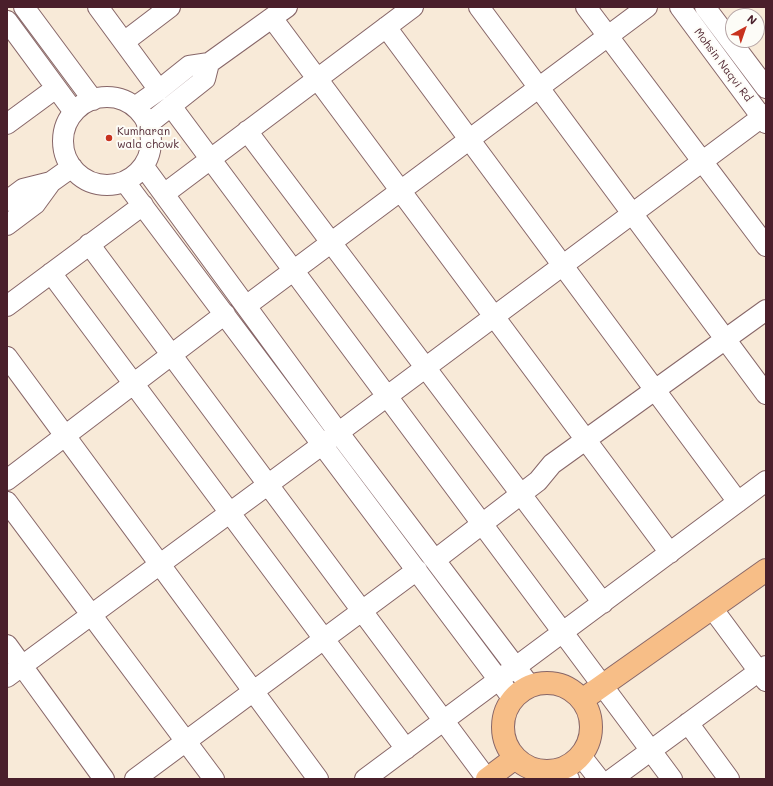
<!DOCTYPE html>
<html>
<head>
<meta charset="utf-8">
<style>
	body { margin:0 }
	#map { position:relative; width:773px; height:786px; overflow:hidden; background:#f8ead8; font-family:Mali,sans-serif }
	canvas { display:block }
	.frame { position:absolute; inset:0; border:8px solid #4a1f2b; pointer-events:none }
	.north { position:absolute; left:725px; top:8px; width:40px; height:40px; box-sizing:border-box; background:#fdfcf7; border:1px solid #b5a4a5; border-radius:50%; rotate:40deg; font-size:11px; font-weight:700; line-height:16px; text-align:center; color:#4a1f2b }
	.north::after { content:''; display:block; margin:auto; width:14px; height:18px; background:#c8321e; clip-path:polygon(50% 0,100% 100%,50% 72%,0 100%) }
</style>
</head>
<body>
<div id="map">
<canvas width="773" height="786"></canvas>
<div class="frame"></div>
<div class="north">N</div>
</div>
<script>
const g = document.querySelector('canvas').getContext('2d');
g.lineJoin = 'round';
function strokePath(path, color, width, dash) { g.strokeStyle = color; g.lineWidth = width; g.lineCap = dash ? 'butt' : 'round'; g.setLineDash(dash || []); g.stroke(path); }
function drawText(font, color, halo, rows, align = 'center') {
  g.font = font + ' Mali,sans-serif'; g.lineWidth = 4; g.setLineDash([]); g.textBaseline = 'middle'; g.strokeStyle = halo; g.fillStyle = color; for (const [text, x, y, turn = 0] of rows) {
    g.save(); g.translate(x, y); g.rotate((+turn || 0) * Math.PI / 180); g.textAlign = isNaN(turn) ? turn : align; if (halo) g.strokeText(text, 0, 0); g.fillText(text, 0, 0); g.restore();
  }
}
const minor = new Path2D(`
	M24,7L93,100
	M98,7L159,90
	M479,7L766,394
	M586,7L766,246
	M680,7L766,123
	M705,7L766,88
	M272,18L670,553
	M7,21L74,112
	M386,27L738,502
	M124,42L170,7
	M63 141a44 44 0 1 1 88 0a44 44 0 1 1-88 0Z
	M171,106L672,779
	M135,107L159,90L189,66L209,63L287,7
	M7,124L56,88
	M147,125L205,79L209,63
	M247,131L603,603
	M144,167L338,432L530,686
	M125,182L513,699
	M164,194L413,7
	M7,201L23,189L51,182
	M7,225L35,204L51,182L72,167
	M89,244L487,779
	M51,273L406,749
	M7,306L143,205
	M246,306L647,7
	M7,357L318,779
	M7,480L225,314
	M7,502L214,779
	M435,560L538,481L552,464L766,310
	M712,608L766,681
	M7,645L104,779
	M7,677L323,444L766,114
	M688,723L729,779
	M581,756L599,779
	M562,769L569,779
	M135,779L417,570
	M365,779L766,481
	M612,779L766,666`);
const major = new Path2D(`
	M503 727a44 44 0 1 1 88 0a44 44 0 1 1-88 0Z
	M582,700L766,570
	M487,779L515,758`);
strokePath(minor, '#876668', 22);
strokePath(major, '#876668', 24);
strokePath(minor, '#fff', 20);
strokePath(major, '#f7be87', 22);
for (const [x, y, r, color] of [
	[109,138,4,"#c8321e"]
]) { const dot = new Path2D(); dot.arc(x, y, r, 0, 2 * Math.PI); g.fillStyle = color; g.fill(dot); strokePath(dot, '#fdfcf7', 1.5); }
drawText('11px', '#4a1f2b', '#fdfcf7', [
	["Mohsin Naqvi Rd",723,65,53]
]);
drawText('11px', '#4a1f2b', '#fdfcf7', [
	["Kumharan",117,132],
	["wala chowk",117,145]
], 'left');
</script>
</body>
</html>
